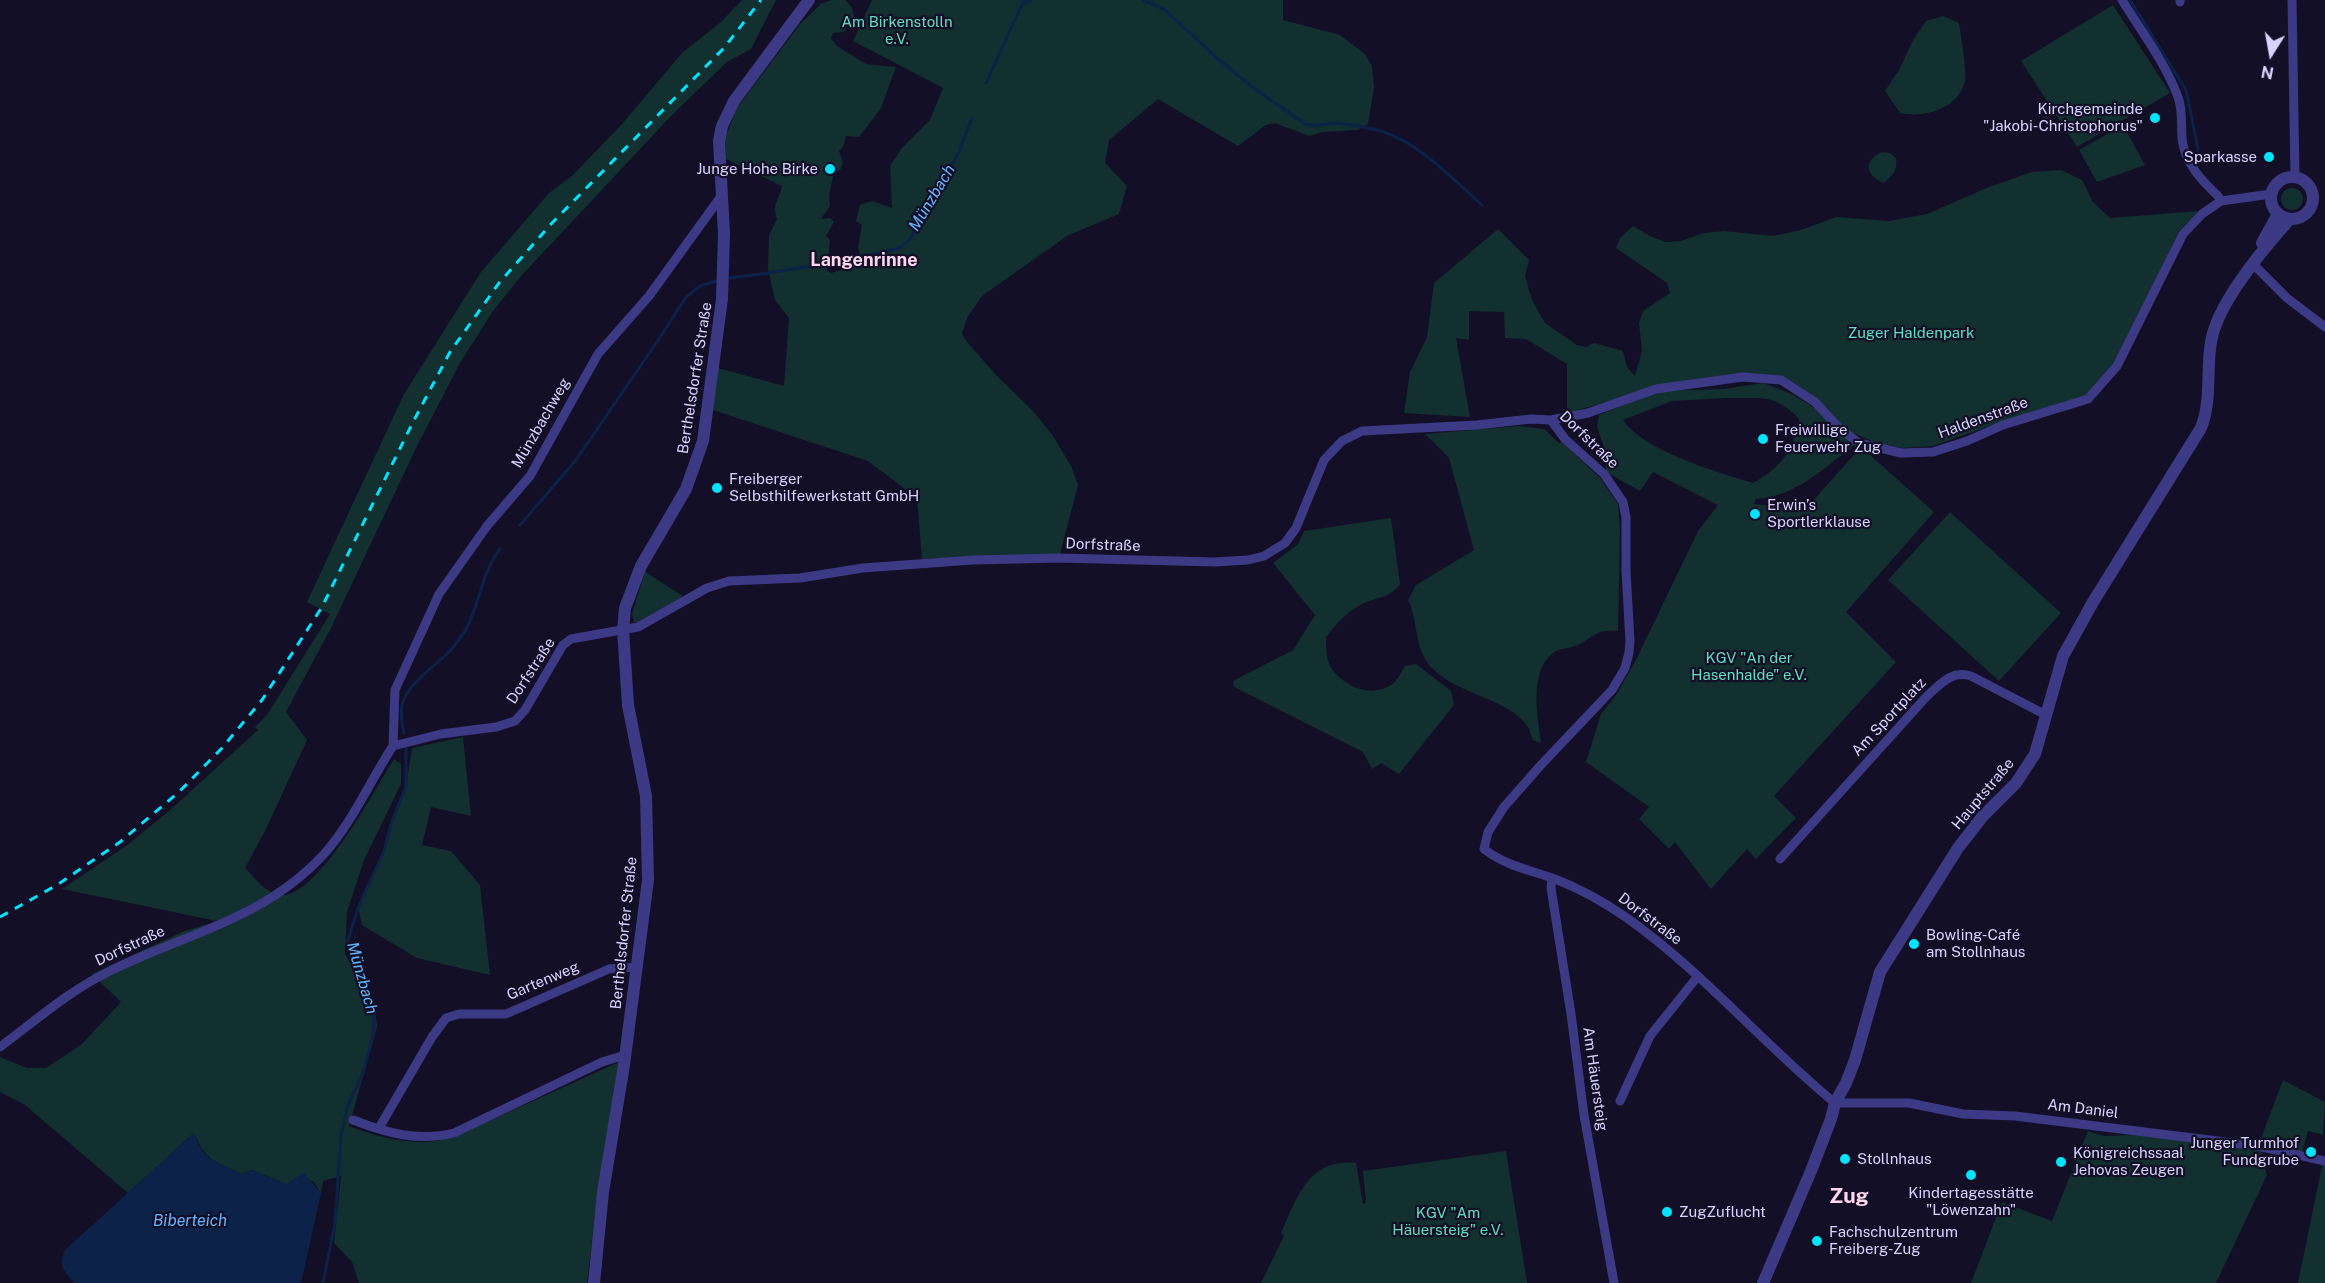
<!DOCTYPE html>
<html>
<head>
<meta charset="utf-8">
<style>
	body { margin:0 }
	#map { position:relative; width:2325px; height:1283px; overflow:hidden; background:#130f26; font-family:"Public Sans",sans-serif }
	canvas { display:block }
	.north { position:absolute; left:2241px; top:24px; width:60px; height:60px; -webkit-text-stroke:4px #130f26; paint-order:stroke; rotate:191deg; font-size:16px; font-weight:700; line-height:24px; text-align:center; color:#d9d4ff }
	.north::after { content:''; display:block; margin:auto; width:21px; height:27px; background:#d9d4ff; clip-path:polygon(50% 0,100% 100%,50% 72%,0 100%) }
</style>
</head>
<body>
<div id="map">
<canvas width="2325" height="1283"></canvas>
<div class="north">N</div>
</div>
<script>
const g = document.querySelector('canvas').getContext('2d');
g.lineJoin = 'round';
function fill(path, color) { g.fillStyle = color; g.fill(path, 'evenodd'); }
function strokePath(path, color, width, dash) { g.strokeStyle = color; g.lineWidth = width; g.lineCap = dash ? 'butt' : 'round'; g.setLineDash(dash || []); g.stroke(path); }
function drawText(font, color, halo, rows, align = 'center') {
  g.font = font + ' "Public Sans",sans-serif'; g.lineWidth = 4.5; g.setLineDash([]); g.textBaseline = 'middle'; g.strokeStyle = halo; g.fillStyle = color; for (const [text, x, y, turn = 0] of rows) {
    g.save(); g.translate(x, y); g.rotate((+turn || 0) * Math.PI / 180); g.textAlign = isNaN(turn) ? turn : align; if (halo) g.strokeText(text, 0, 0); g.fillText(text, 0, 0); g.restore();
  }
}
fill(new Path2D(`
	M742,0H776L751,49L727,62L672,115L522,275L493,311L460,363L417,446L331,628L286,712L307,740L266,829L245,868C255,878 269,898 286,895C323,887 374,791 394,759L401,764V784L364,860L347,912L345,954L375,1009L377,1027L349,1126C383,1139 418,1148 454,1137L619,1062L596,1206L587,1283H359L352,1262L334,1243L341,1176L323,1181L321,1193L313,1181L286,1184L252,1170L241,1174C214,1161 206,1161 194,1133L128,1193L25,1105L0,1092V1057L27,1068H46L81,1045L121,1002L92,974L182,932L217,921L62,889L126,846L169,811L258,730L255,727L267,715L330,614L307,602L404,394L481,272L549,193L572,176L622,124L682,53L722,21Z
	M832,0H845L851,6L854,16L844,32L833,33L831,38L837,46L866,64L896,67L881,108L859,137L846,136L843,147L839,151L843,162L840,170L834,172L829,195L830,206L821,219L830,218L834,222L826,236L830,240L827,271L831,273L862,263L858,248L862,225L856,221L860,205L872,201L892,208L890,166L901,149L930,120L943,88L853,41L872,0H1283V20L1340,35L1365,54L1372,66L1374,87L1368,124L1357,130L1322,132L1310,136L1274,123L1266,125L1238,146L1158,99L1109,140L1105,163L1127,186L1119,214L1067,236L982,296L967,318L962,334L967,342L997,376L1033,411L1053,436L1071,466L1078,485L1060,554L922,559L917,498L868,461L713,410L718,368L784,386L789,318L775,300L768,269L769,235L777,219C772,202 779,201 782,186L726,159L725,138L737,108L801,23L822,3Z
	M2113,5L2170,93L2077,147L2021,61Z
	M1943,16L1959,23C1961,38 1968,72 1964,85C1955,110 1922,118 1900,113L1885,91L1900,68L1913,40L1926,21Z
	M2123,125L2145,165L2097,182L2079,150Z
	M1882,152L1890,153L1896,158C1898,170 1892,176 1884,183C1865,175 1863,161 1882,152Z
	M2061,170L2082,180L2093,202L2110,218L2199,211L2179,231L2115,364L2086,397L2001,422L1933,446L1901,448L1872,441L1841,428L1782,379L1742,374L1635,394L1567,413V364L1526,339L1505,338L1504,312L1469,311V340L1456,338L1470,417L1404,413L1410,372L1427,337L1434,283L1498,229L1529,260L1525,276L1532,300L1545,323L1577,345L1586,347L1594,343L1623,351L1627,367L1635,376L1642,351L1639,323L1643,311L1670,293L1667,283L1616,248L1620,238L1633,226L1652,237L1666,242L1681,241L1704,233L1724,231L1774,236L1801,230L1836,217L1889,221L1927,214L1989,187L2032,172Z
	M2281 199a11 11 0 1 1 22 0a11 11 0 1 1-22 0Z
	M1762,383C1806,396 1823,414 1855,445C1824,468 1795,497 1756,499L1754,504L1804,511L1861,447L1934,512L1846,612L1896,662L1774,796L1796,818L1756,859L1747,849L1711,889L1675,842L1669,849L1639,819L1649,807L1586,762L1601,714L1616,695L1636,660L1698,531L1718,505L1653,472L1640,491L1606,472V453L1597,427L1599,415L1658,391L1724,389ZM1727,398C1760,399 1775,393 1799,419C1794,451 1780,468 1753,483C1717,472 1644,451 1623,420L1672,401Z
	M1519,426L1544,429L1559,443L1562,442L1600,478L1618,504L1620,528L1618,631C1593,629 1595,638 1575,646C1567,649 1560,648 1553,653C1528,673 1538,716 1541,743L1533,740C1531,736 1530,731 1528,727C1509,698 1456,695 1430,666C1414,647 1418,620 1408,600L1416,585L1474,550L1449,458L1425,434Z
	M1950,512L2061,613L1999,681L1888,580Z
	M1391,518L1400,584C1390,598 1377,597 1362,604C1348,611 1336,624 1326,637C1326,647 1326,661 1332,669C1345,687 1371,698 1391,685C1397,682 1401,672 1405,666L1416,664L1451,691L1454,705L1399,774L1381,763L1372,769L1363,752L1234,687L1233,681L1293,650L1315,615L1273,563L1298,544L1304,531Z
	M645,572L683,596L638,622H634L632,614Z
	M463,737L471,816L431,807L422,845L451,851L480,885L490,975L417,958L362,925L358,908L384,851L391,824L400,803L406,786L412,748Z
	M2283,1080L2325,1102L2323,1135L2308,1131L2301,1156L2259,1147L2267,1175L2216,1283H1971L2002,1202L2052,1221L2088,1131L2104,1136L2133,1135L2258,1146Z
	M1506,1151L1527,1283H1261L1284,1236L1281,1233C1297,1197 1309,1158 1356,1163L1363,1204L1366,1202L1363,1171Z
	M2323,1161H2325V1283H2298Z`), '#12302f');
fill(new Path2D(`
	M194,1133C203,1160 216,1162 241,1174L252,1170L286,1184L304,1173L321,1193L301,1283H74C64,1271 58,1265 65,1250Z`), '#0c2248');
strokePath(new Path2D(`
	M1143,0L1165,10L1218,59L1251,86L1304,123C1314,128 1324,123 1335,123C1346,124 1357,125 1368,128C1414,136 1447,174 1482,205
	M2130,0L2186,90L2198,149L2196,165
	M1022,5L1031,0
	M986,83L1024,0
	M728,278C768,274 807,267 847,259C865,255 884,254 901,247L910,239L919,224L958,154L972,118
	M520,525L576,460L661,336L686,297L700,286L717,281
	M404,733C402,724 400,715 402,705C408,683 433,668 448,653C454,647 460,638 465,631C480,605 481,573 500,549
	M323,1283L335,1223L341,1136L348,1105L363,1073L373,1036L374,1017L351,957L348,940L358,908L384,851L391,824L406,786V748`), '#0c2248', 3);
strokePath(new Path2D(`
	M2122,0C2141,31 2165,62 2178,97C2183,110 2181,124 2182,138C2184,162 2201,180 2218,196L2221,201
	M2292,0L2295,178
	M2180,2V0
	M2252,263L2287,298L2325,327
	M1551,420L1565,439L1604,474L1623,502L1626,517V571L1630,641L1629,653L1625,668L1612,690L1540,766L1504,807L1488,832L1484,849C1506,866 1530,870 1555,879C1581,889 1604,902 1627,918C1703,972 1763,1044 1835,1103H1909L1963,1114L2015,1116L2258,1146L2325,1161
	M393,746L395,690L439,594L487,526L530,476L598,354L649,296L722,195
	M1780,859L1927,696C1941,684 1951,670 1971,676L2046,715
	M1552,878L1551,888L1571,1014L1584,1115L1614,1283
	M0,1047C35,1021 69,991 108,972C185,933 263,921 325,853C353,821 370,781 393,746L441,734L496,727L515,721L525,710L563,645L571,639L638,627L707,588L729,581L800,578L863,568L973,560L1059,558L1215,562L1248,560L1264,556L1285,543L1296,528L1324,460L1342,441L1362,431L1477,425L1531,419L1551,420L1588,413L1656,389L1743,377L1781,380L1815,402L1839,428L1859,443L1901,453L1933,452L1967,441L2003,425L2088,399L2117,366L2183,234L2202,214L2221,201L2271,194
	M1620,1101L1650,1036L1698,976
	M353,1120C387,1133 418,1142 454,1133L602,1062L625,1055
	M379,1128L432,1037L446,1018L459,1014H506L609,969L638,967`), '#3d3a85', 9);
strokePath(new Path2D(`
	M2271 198a21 21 0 1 1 42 0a21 21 0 1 1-42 0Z
	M2262,243L2278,214
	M594,1283L603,1192L624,1065L648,880L646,796L628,705L623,630L625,608L641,566L686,489L703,441L722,299L724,234L719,141L722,126L734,101L809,0
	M1763,1283L1811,1171L1831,1119L1835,1103L1846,1083L1855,1060L1880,972L1958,848L1983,816L2016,783L2035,754L2063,656L2093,602L2201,428C2212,400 2206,371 2211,342C2217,304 2264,248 2290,219`), '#3d3a85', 12);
strokePath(new Path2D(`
	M0,917L57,885L120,842L180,791L222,748L262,700L322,607L412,424L450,352L499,283L552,223L724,48L761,0`), '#00e5ff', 3, [9, 8]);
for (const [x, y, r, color] of [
	[2155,118,6,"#00e5ff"],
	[2269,157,6,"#00e5ff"],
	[830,169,6,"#00e5ff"],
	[1763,439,6,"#00e5ff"],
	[717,488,6,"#00e5ff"],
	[1755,514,6,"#00e5ff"],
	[1914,944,6,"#00e5ff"],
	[2311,1152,6,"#00e5ff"],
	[1845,1159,6,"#00e5ff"],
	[2061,1162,6,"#00e5ff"],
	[1971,1175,6,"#00e5ff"],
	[1667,1212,6,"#00e5ff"],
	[1817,1241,6,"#00e5ff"]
]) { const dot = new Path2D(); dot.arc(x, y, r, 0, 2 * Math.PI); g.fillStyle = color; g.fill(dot); strokePath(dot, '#130f26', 2); }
drawText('15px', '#5fe0c0', '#130f26', [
	["Am Birkenstolln",897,22],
	["e.V.",897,39],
	["Zuger Haldenpark",1911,333],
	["KGV \"An der",1749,658],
	["Hasenhalde\" e.V.",1749,675],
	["KGV \"Am",1448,1213],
	["Häuersteig\" e.V.",1448,1230]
]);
drawText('15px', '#d9d4ff', '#130f26', [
	["Kirchgemeinde",2143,109,"right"],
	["\"Jakobi-Christophorus\"",2143,126,"right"],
	["Sparkasse",2257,157,"right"],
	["Junge Hohe Birke",818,169,"right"],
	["Freiwillige",1775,430],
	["Feuerwehr Zug",1775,447],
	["Freiberger",729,479],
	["Selbsthilfewerkstatt GmbH",729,496],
	["Erwin’s",1767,505],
	["Sportlerklause",1767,522],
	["Bowling-Café",1926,935],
	["am Stollnhaus",1926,952],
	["Junger Turmhof",2299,1143,"right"],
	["Fundgrube",2299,1160,"right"],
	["Königreichssaal",2073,1153],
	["Jehovas Zeugen",2073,1170],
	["Stollnhaus",1857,1159],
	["Kindertagesstätte",1971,1193,"center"],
	["\"Löwenzahn\"",1971,1210,"center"],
	["ZugZuflucht",1679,1212],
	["Fachschulzentrum",1829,1232],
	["Freiberg-Zug",1829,1249]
], 'left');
drawText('15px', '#d9d4ff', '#130f26', [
	["Berthelsdorfer Straße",695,378,-81],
	["Haldenstraße",1983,418,-20],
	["Münzbachweg",541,423,-60],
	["Dorfstraße",1589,440,44],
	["Dorfstraße",1103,545,2],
	["Dorfstraße",531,671,-57],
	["Am Sportplatz",1889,717,-47],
	["Hauptstraße",1983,794,-50],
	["Dorfstraße",1650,919,37],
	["Berthelsdorfer Straße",624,933,-84],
	["Dorfstraße",130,946,-25],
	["Gartenweg",543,981,-23],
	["Am Häuersteig",1595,1079,82],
	["Am Daniel",2083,1109,7]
]);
drawText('italic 16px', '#62b6ff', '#130f26', [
	["Münzbach",932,198,-59],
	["Münzbach",362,978,74],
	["Biberteich",190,1221]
]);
drawText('bold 18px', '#ffd6f0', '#130f26', [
	["Langenrinne",864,260]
]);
drawText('bold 21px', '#ffd6f0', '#130f26', [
	["Zug",1849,1197]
]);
</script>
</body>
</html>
